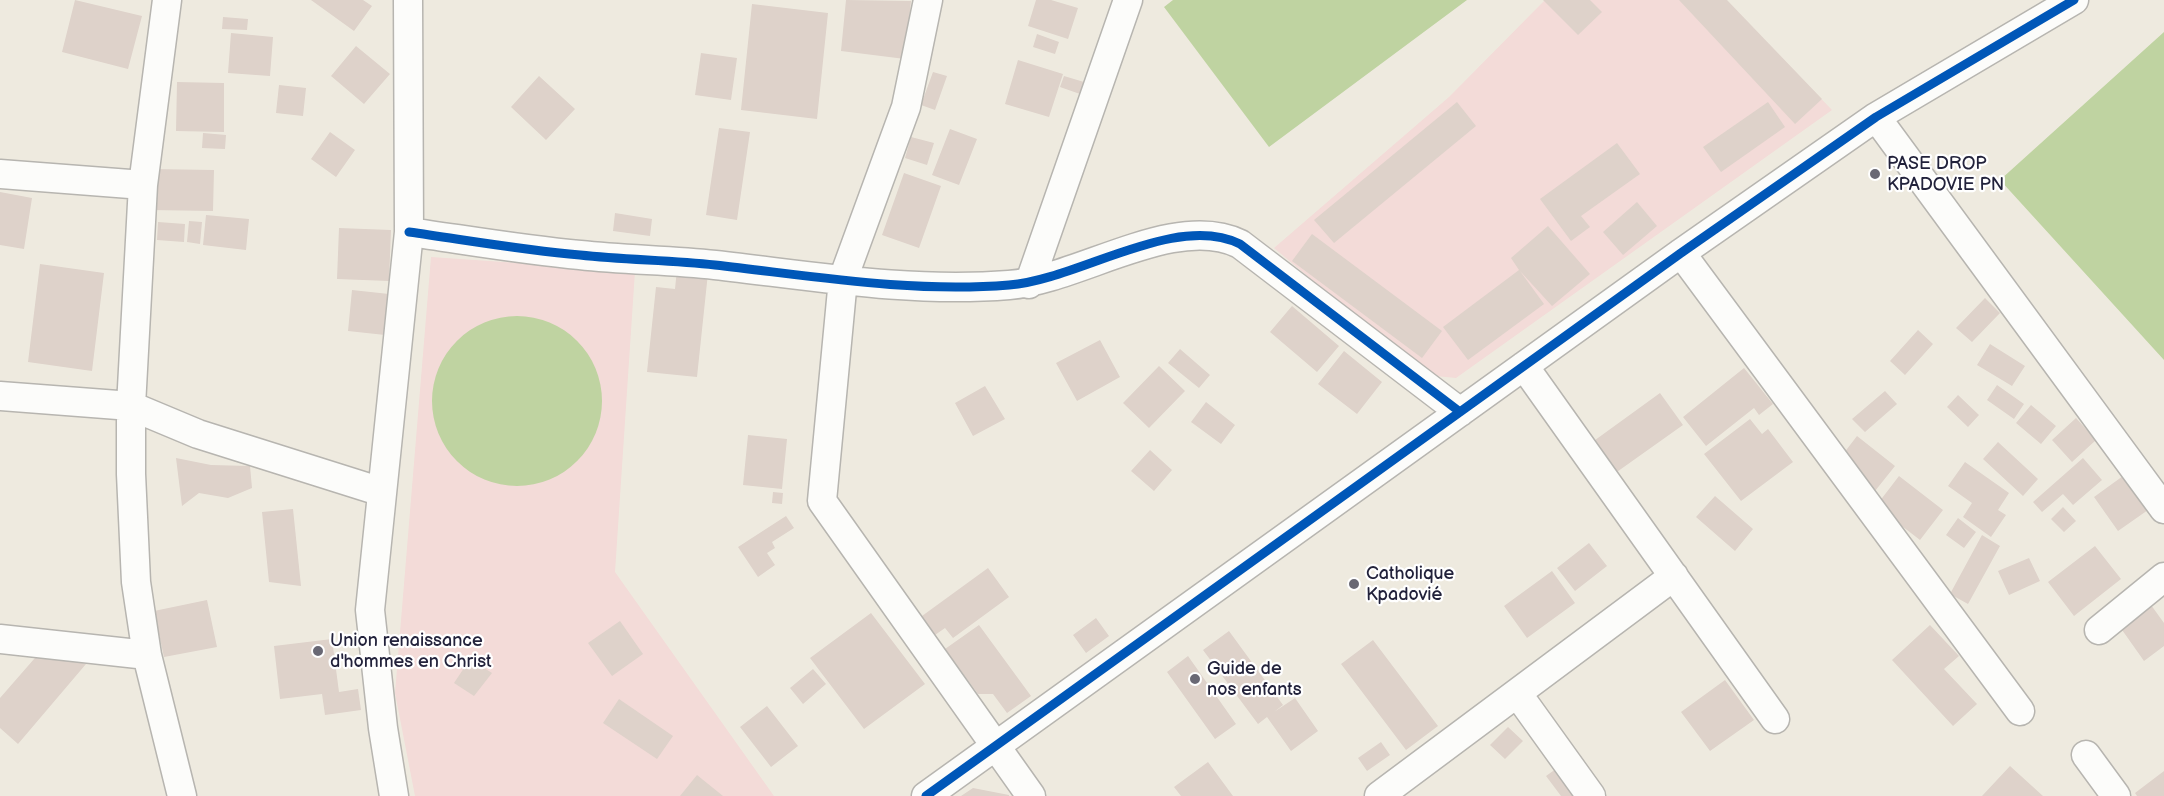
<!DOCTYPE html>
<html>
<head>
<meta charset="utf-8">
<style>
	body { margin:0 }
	canvas { display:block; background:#eeeadf }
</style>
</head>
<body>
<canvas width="2164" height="796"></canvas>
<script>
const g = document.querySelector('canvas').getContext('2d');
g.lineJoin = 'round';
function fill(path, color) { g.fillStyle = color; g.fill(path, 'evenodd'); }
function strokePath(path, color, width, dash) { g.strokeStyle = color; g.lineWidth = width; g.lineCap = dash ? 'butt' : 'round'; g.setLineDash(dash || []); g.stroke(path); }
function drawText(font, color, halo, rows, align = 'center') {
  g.font = font + ' "Balsamiq Sans",sans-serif'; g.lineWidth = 4.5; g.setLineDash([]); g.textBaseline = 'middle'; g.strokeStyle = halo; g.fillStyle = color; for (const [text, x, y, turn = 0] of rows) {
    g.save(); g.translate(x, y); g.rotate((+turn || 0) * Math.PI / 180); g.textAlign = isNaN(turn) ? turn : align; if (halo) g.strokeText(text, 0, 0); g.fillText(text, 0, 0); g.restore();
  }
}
fill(new Path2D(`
	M1545,0H1726L1832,110L1456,378L1425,375L1274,248L1449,97Z
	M431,257L635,271L615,572L774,796H415L395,693Z`), '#f3dbd8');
fill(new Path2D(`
	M1173,0H1467L1269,147L1164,7Z
	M2164,32V360L2000,180Z
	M432 401a85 85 0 1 1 170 0a85 85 0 1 1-170 0Z`), '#bfd3a1');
fill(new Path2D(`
	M75,0L142,16L128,69L62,52Z
	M311,0H363L372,6L354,31Z
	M846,0L911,1L905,59L841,51Z
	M1036,0H1051L1078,8L1068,39L1028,26Z
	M1543,0H1590L1602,12L1578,35Z
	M1679,0H1727L1822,99L1795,124Z
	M752,4L828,13L817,119L741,110Z
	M223,17L248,19L247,30L222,29Z
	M231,33L273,37L270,76L228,73Z
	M1037,34L1059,42L1055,54L1033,47Z
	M356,46L390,74L364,104L331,76Z
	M701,53L737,58L731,100L695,95Z
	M1018,60L1063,74L1049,117L1005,104Z
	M933,72L947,76L935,110L921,105Z
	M539,76L575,109L546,140L511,107Z
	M1064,76L1084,82L1080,94L1060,87Z
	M177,82L224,83V132L176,131Z
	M279,85L306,88L303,116L276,113Z
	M1457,102L1476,126L1334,243L1314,220Z
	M1768,102L1785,127L1721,172L1703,147Z
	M719,128L750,132L737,220L706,215Z
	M950,129L977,139L959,185L932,175Z
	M330,132L355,150L336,177L311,159Z
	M203,133L226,135L225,149L202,148Z
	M911,137L934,143L927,165L905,158Z
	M1617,143L1640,174L1581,216L1590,227L1571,241L1540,199Z
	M151,169L214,170L213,211L150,210Z
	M904,173L941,186L919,248L882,235Z
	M0,192L32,198L24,249L0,245Z
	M1637,202L1657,226L1623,255L1603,232Z
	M615,213L652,219L650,236L613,231Z
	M206,215L249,219L246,250L203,245Z
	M189,221L202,222L200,244L187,242Z
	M158,222L185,224L184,242L157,240Z
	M1548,226L1590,274L1552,306L1520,271L1544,304L1468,360L1443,327L1519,270L1511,258Z
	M339,228L391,230L389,281L337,279Z
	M1312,234L1442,331L1422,358L1292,261Z
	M40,264L104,273L92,371L28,362Z
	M677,269L708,273L697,377L647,372L656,287L675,289Z
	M352,290L389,294L385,335L348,331Z
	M1985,298L2000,313L1972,342L1956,328Z
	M1292,306L1339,346L1317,372L1270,332Z
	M1918,330L1933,344L1905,375L1890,361Z
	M1100,340L1120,377L1077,401L1056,363Z
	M1990,344L2025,366L2012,386L1977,365Z
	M1180,349L1210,375L1199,388L1168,363Z
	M1344,351L1382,382L1357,414L1318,384Z
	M1159,366L1185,391L1149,428L1123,403Z
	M1744,368L1773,404L1759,415L1754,408L1706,446L1683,417Z
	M1997,385L2024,404L2014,419L1987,400Z
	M985,386L1005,419L973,436L955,403Z
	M1885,391L1897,404L1865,432L1852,419Z
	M1660,393L1683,425L1614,474L1591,443Z
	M1958,395L1979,415L1968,427L1947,407Z
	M1206,402L1235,425L1221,444L1191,422Z
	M2031,405L2056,426L2041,444L2016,423Z
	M2076,418L2096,440L2072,462L2052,440Z
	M1750,419L1762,434L1768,429L1793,462L1741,501L1704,454Z
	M748,435L787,439L782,489L743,485Z
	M1857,436L1895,466L1875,491L1837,462Z
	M1998,442L2038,479L2023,496L1983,459Z
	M1150,450L1172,470L1154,491L1131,471Z
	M176,458L211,465L250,466L252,488L228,498L199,493L182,506Z
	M2083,458L2102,480L2073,505L2063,494L2042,512L2033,502Z
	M1965,462L2009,493L1998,510L2006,515L1991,537L1963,517L1972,503L1948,486Z
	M1899,476L1943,510L1920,540L1876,506Z
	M2123,476L2148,510L2118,531L2094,497Z
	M773,492L783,493L782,504L772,503Z
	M1715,496L1753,529L1735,551L1696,517Z
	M2063,507L2076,521L2064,532L2051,519Z
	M293,509L301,586L269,582L262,512Z
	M786,516L794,528L772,542L775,548L767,553L775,565L758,577L738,547Z
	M1958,518L1976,532L1964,548L1946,535Z
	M1982,535L2000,546L1968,604L1950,594Z
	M1589,543L1607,566L1575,591L1557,568Z
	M2095,546L2121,579L2074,616L2048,582Z
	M2029,558L2040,581L2009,595L1998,571Z
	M988,568L1009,597L953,638L945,628L935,635L922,616Z
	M1552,571L1575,603L1527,638L1504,606Z
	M207,600L217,647L164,657L154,611Z
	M2151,605L2164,623V646L2144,661L2120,627Z
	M871,613L925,684L864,729L810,658Z
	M1096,618L1109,636L1086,653L1073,635Z
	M620,621L643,654L612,676L588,643Z
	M979,625L1031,696L1007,713L993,694H978L945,649Z
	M1930,625L1959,656L1944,669L1977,704L1953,726L1892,660Z
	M1229,631L1283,705L1274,712L1295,698L1318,731L1291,751L1267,717L1258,724L1203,650Z
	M332,639L339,692L358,689L361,710L325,715L322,694L280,699L274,646Z
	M1373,640L1438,726L1406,750L1341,664Z
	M41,651L86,664L18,744L0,728V698Z
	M1188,656L1236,724L1215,739L1167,672Z
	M470,659L492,673L474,696L454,683Z
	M813,669L826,684L803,704L790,688Z
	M1725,680L1754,720L1710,751L1681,712Z
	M619,699L673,736L657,759L603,723Z
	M767,706L798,746L771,767L740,727Z
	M1508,727L1523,741L1505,759L1490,745Z
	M1381,742L1390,755L1367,771L1358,758Z
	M1208,762L1233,796H1181L1174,787Z
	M1560,766L1581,796H1561L1546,776Z
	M2010,766L2043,796H1982Z
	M2164,771V796H2137L2135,793Z
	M697,775L723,796H680Z
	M973,788L1009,795V796H961Z`), '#ded2ca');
const minor = new Path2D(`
	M167,0L143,185L131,406V474L136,582L147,655L182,796
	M928,0L906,107L843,279L822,501L1031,796
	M1876,117L2164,509
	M0,174L143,185
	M409,232C466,240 523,250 580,255C625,260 670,260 715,265C813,276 910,293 1009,285C1078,280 1175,212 1240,244L1460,412
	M1681,253L2020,711
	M1029,284L1128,0
	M1524,366L1775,719
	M0,396L131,406L198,434L382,492
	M2099,630L2164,577
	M0,639L147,655
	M1517,693L1591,796
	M2086,755L2116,796
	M394,796L383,728L370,610L409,232L408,0
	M926,796L1681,253L1876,117L2074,0
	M1379,796L1674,576`);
strokePath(minor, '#b7b5b0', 31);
strokePath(minor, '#fcfcfa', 28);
strokePath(new Path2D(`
	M409,232C466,240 523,250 580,255C625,260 670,260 715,265C813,276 910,293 1009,285C1078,280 1175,212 1240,244L1460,412
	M926,796L1681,253L1876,117L2074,0`), '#0057b8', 9);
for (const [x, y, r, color] of [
	[1875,174,6,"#696874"],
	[1354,584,6,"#696874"],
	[318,651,6,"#696874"],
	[1195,679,6,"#696874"]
]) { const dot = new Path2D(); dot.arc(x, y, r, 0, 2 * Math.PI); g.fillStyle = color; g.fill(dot); strokePath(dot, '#fff', 2); }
drawText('18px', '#22223b', '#fff', [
	["PASE DROP",1887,164],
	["KPADOVIE PN",1887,185],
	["Catholique",1366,574],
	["Kpadovié",1366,595],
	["Union renaissance",330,641],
	["d'hommes en Christ",330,662],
	["Guide de",1207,669],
	["nos enfants",1207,690]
], 'left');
</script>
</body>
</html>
